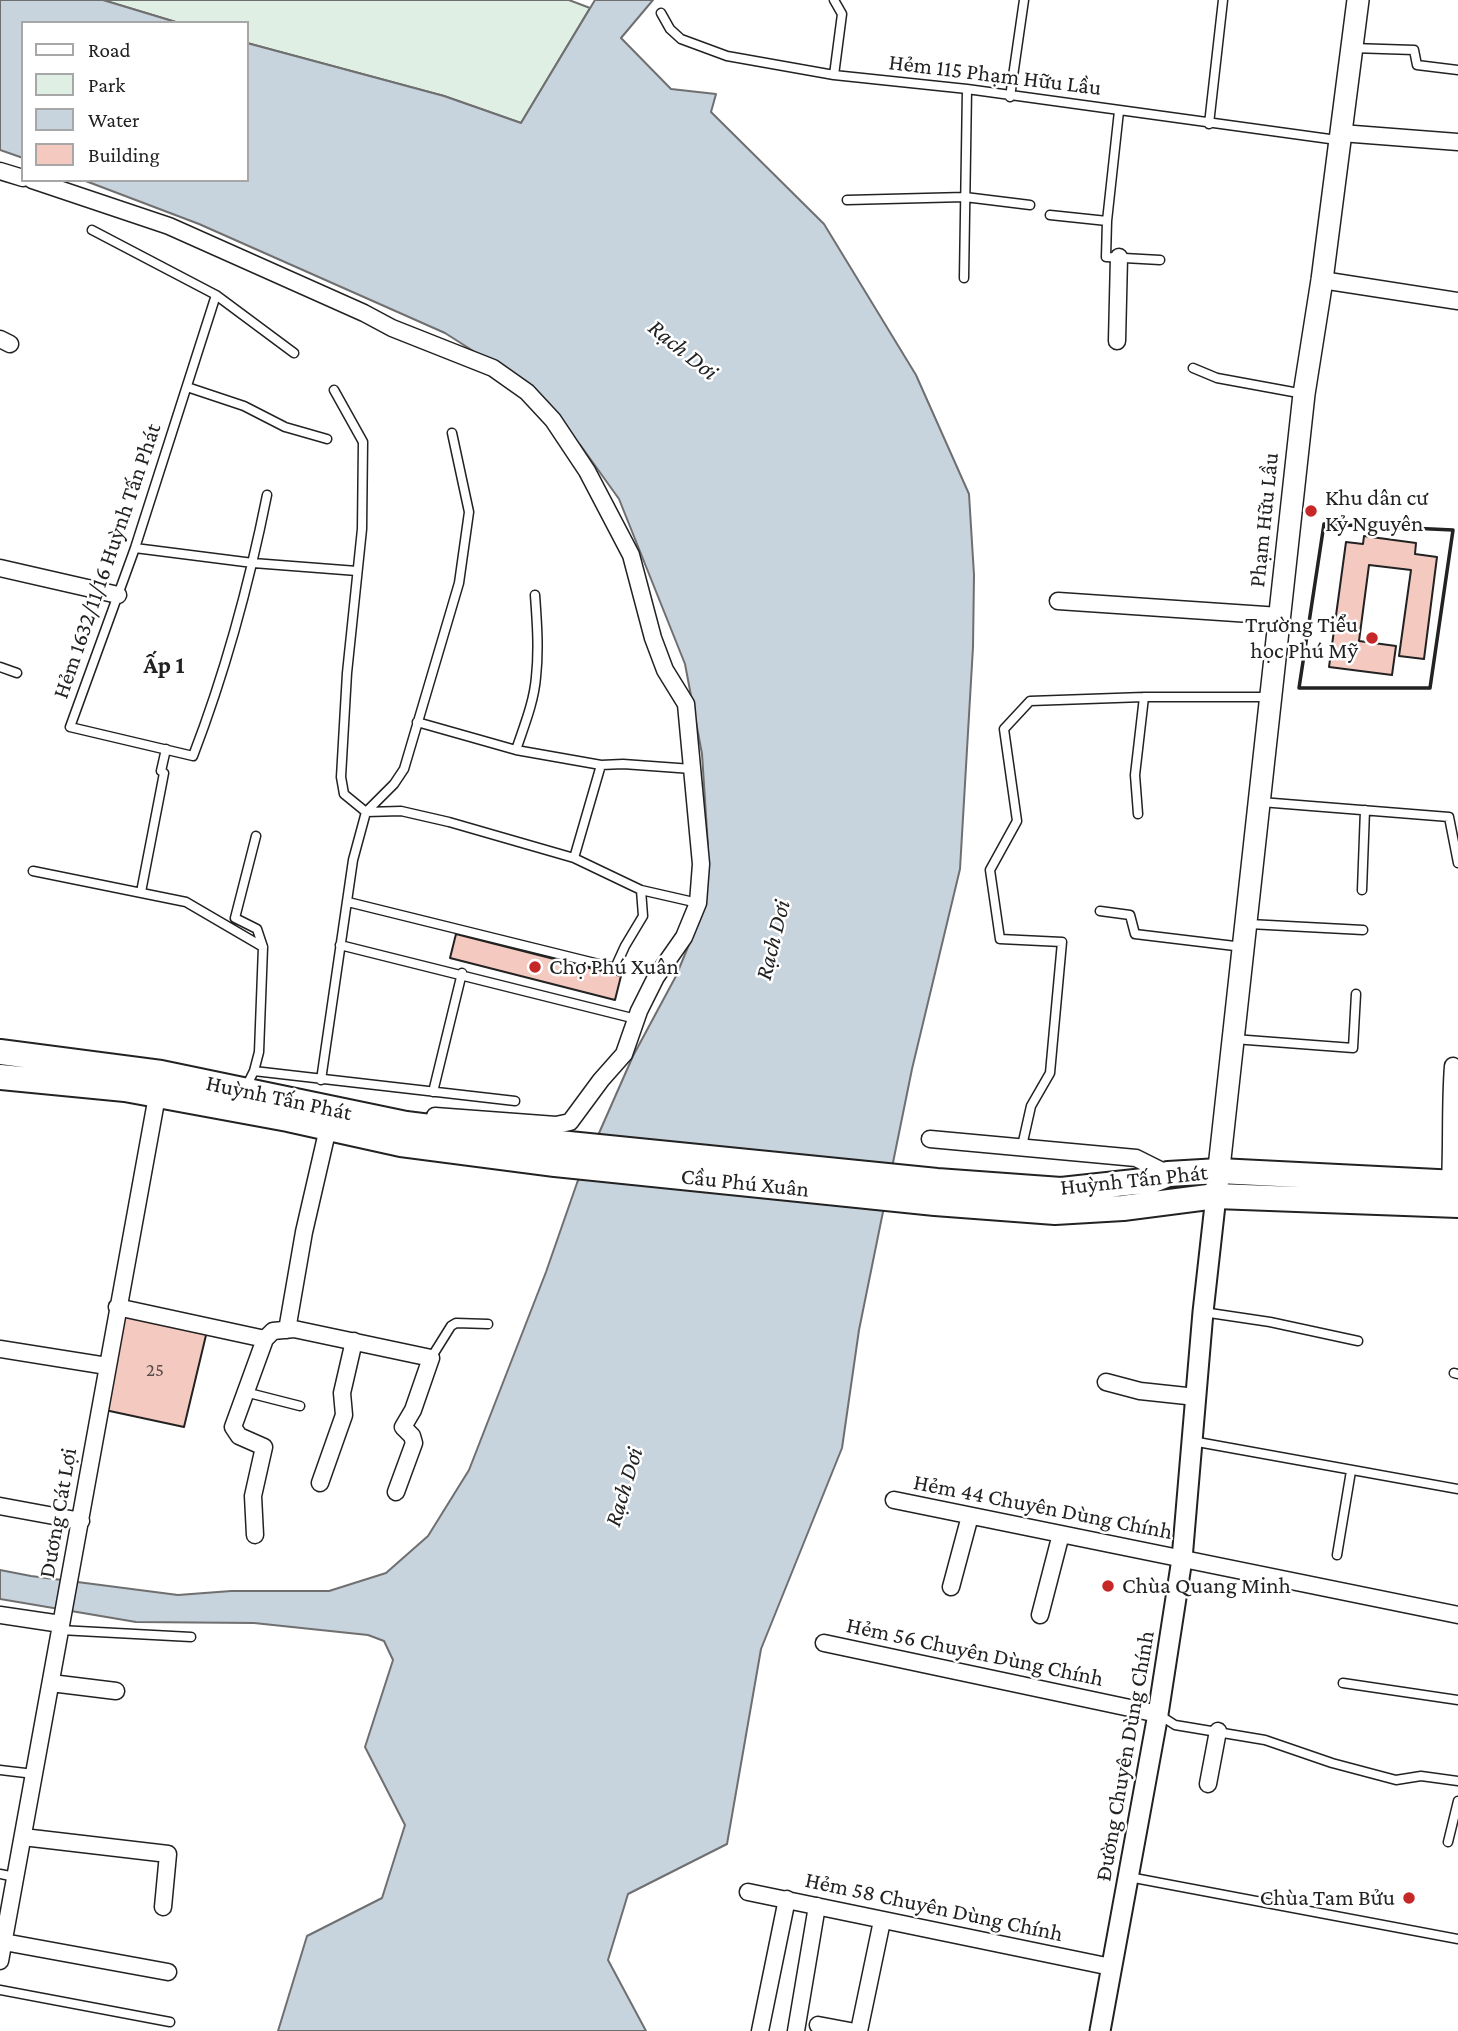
<!DOCTYPE html>
<html>
<head>
<meta charset="utf-8">
<style>
	body { margin:0 }
	#map { position:relative; width:1458px; height:2031px; overflow:hidden; background:#fff; font-family:"Crimson Pro",serif }
	canvas { display:block }
	.legend { position:absolute; left:21px; top:21px; width:228px; height:161px; box-sizing:border-box; background:#fff; border:2px solid #a7a7a7; margin:0; padding:9px 12px; list-style:none; font-size:21px; color:#222 }
	.legend li { display:flex; align-items:center; gap:14px; height:35px }
	.legend b { width:35px; border:2px solid #a7a7a7 }
</style>
</head>
<body>
<div id="map">
<canvas width="1458" height="2031"></canvas>
<ul class="legend">
<li><b style="height:9px;background:#fff"></b>Road</li>
<li><b style="height:19px;background:#e0efe3"></b>Park</li>
<li><b style="height:19px;background:#c7d3dd"></b>Water</li>
<li><b style="height:19px;background:#f3c9c0"></b>Building</li>
</ul>
</div>
<script>
const g = document.querySelector('canvas').getContext('2d');
g.lineJoin = 'round';
function fill(path, color) { g.fillStyle = color; g.fill(path, 'evenodd'); }
function strokePath(path, color, width, dash) { g.strokeStyle = color; g.lineWidth = width; g.lineCap = dash ? 'butt' : 'round'; g.setLineDash(dash || []); g.stroke(path); }
function drawText(font, color, halo, rows, align = 'center') {
  g.font = font + ' "Crimson Pro",serif'; g.lineWidth = 5; g.setLineDash([]); g.textBaseline = 'middle'; g.strokeStyle = halo; g.fillStyle = color; for (const [text, x, y, turn = 0] of rows) {
    g.save(); g.translate(x, y); g.rotate((+turn || 0) * Math.PI / 180); g.textAlign = isNaN(turn) ? turn : align; if (halo) g.strokeText(text, 0, 0); g.fillText(text, 0, 0); g.restore();
  }
}
const green = new Path2D(`
	M103,0H569L590,8L521,123L444,96L247,43V23H179Z`);
fill(green, '#e0efe3');
strokePath(green, '#6f6f6f', 2);
const water = new Path2D(`
	M0,0H103L179,23H23V158L0,150Z
	M595,0H653L621,38L671,89L716,94L711,112L824,224L916,375L969,494L974,575L973,647L960,869L912,1069L859,1330L842,1448L761,1649L727,1844L628,1894L608,1960L646,2031H278L307,1936L382,1898L405,1825L365,1747L393,1660L384,1641L368,1635L254,1623L136,1622L0,1599V1570L31,1576L178,1595L231,1591H329L386,1573L428,1536L469,1470L546,1272L577,1183L633,1056L676,976L702,913L708,847L702,754L685,664L619,499L581,446L525,384L445,333L199,224L83,180H247V43L444,96L521,123Z`);
fill(water, '#c7d3dd');
strokePath(water, '#6f6f6f', 2);
const building = new Path2D(`
	M1364,536L1416,543L1415,554L1437,557L1424,659L1399,656L1411,570L1369,565L1359,641L1396,646L1392,675L1329,667L1346,542L1363,544Z
	M456,934L621,976L615,1000L450,958Z
	M122,1312L207,1331L184,1427L105,1410Z`);
fill(building, '#f3c9c0');
strokePath(building, '#222', 2);
const service = new Path2D(`
	M834,0L842,14L834,75
	M661,13L670,29L681,39L727,56L834,75L967,89L1337,140
	M1352,48L1414,50L1417,65L1458,70
	M1010,97L1024,0
	M1119,111L1107,221L1106,257L1160,260
	M1209,124L1223,0
	M847,200L965,197L1030,205
	M1050,215L1107,221
	M92,230L216,295L294,353
	M964,278L967,89
	M216,295L135,548L70,727L193,756C226,670 249,585 267,495
	M1193,368L1217,378L1304,394
	M187,387L244,406L285,427L327,439
	M334,390L363,442L362,529L347,673L341,777L344,794L366,812L401,811L449,822L574,858L641,890L643,916L625,946L615,968L348,902
	M135,548L253,563L357,571
	M0,667L17,673
	M417,722L516,750L601,765L574,858
	M516,750C524,726 534,702 536,677C539,650 537,622 535,595
	M601,765L623,764L692,769
	M1261,802L1449,817L1458,863
	M1138,814L1135,775L1144,697
	M33,871L186,902L263,947
	M641,890L698,903
	M1362,890L1365,810
	M141,892L164,773L161,771L166,749
	M1100,911L1130,915L1135,934L1243,947
	M1249,924L1363,930
	M340,945L636,1019
	M1234,1039L1353,1048L1356,994
	M254,1071L515,1101
	M321,1080L353,860L366,812L394,784L404,769L459,583L469,512L452,433
	M246,1087L254,1071L259,1052L263,947L257,929L235,918L256,836
	M433,1092L462,973
	M1022,1146L1031,1106L1050,1073L1062,942L1000,939L990,870L1017,821L1004,729L1030,701L1144,697H1268
	M1203,1312L1270,1322L1358,1341
	M431,1358L451,1326L456,1323L488,1324
	M1454,1373L1458,1374
	M245,1392L300,1406
	M1192,1441L1458,1489
	M1337,1555L1351,1471
	M60,1630L191,1637
	M1343,1683L1458,1700
	M1158,1714L1175,1725L1265,1740L1332,1763L1396,1780L1421,1776L1458,1781
	M0,1770L34,1774
	M1448,1842L1458,1801
	M0,1874L15,1877
	M1129,1877L1458,1939
	M0,1990L170,2022`);
const minor = new Path2D(`
	M1341,133L1458,142
	M0,171L23,178
	M32,180L169,226L364,313L392,328L493,368L527,392L553,420L587,471L631,555L653,638L665,670L686,704L701,864L698,903L684,937L656,977L639,1011L624,1054L601,1080L570,1122L556,1125L435,1116
	M1322,280L1458,301
	M0,339L10,344
	M1117,341L1119,257
	M0,568L118,595
	M1058,601L1280,616
	M930,1139L1136,1158L1168,1174
	M1450,1182C1452,1143 1450,1105 1453,1066
	M117,1307L265,1339L273,1331L294,1329L431,1358L413,1410L403,1427L412,1436L414,1443L396,1492
	M287,1330L304,1232L328,1128
	M0,1349L107,1366
	M1106,1382L1140,1391L1196,1397
	M320,1483L344,1415L342,1393L354,1341
	M894,1500L1458,1615
	M0,1506L81,1521
	M255,1535L253,1496L264,1447L239,1436L233,1427L265,1339
	M951,1587L970,1516
	M0,1615L61,1624
	M1040,1615L1061,1534
	M824,1643L1158,1714
	M51,1683L116,1691
	M1208,1784L1218,1731
	M23,1837L168,1854L163,1907
	M748,1892L1111,1967
	M4,1942L168,1972
	M0,1961L159,1085
	M818,2025L850,2031
	M760,2031L787,1899
	M796,2031L817,1906
	M859,2031L882,1921`);
const tertiary = new Path2D(`
	M1100,2031L1158,1714L1182,1559L1203,1312L1216,1196`);
const secondary = new Path2D(`
	M1217,1186L1304,394L1322,280L1358,0`);
const primary = new Path2D(`
	M0,1052L161,1073L406,1124L559,1143L937,1181L1061,1190L1153,1180L1168,1174L1219,1171L1458,1183
	M0,1077L125,1089L288,1119L401,1144L555,1164L935,1203L1055,1212L1123,1208L1216,1196L1458,1205`);
strokePath(service, '#222', 11);
strokePath(minor, '#222', 19);
strokePath(tertiary, '#222', 23);
strokePath(secondary, '#222', 24);
strokePath(primary, '#222', 28);
strokePath(service, '#fff', 8);
strokePath(minor, '#fff', 16);
strokePath(tertiary, '#fff', 19);
strokePath(secondary, '#fff', 21);
strokePath(primary, '#fff', 24);
strokePath(new Path2D(`
	M1324,524L1453,530L1430,688H1299Z`), '#222', 3.5);
for (const [x, y, r, color] of [
	[1311,511,7,"#c62828"],
	[1372,638,7,"#c62828"],
	[535,967,7,"#c62828"],
	[1108,1586,7,"#c62828"],
	[1409,1898,7,"#c62828"]
]) { const dot = new Path2D(); dot.arc(x, y, r, 0, 2 * Math.PI); g.fillStyle = color; g.fill(dot); strokePath(dot, '#fff', 2.5); }
drawText('19px', '#564c4a', null, [
	["25",155,1370]
]);
drawText('23px', '#222', '#fff', [
	["Hẻm 115 Phạm Hữu Lầu",995,75,7],
	["Phạm Hữu Lầu",1264,520,-84],
	["Hẻm 1632/11/16 Huỳnh Tấn Phát",107,561,-71],
	["Huỳnh Tấn Phát",279,1098,12],
	["Huỳnh Tấn Phát",1134,1180,-6],
	["Cầu Phú Xuân",745,1183,6],
	["Hẻm 44 Chuyên Dùng Chính",1043,1507,11],
	["Dương Cát Lợi",58,1513,-80],
	["Hẻm 56 Chuyên Dùng Chính",975,1652,12],
	["Đường Chuyên Dùng Chính",1125,1756,-80],
	["Hẻm 58 Chuyên Dùng Chính",934,1907,12]
]);
drawText('23px', '#222', '#fff', [
	["Khu dân cư",1325,498],
	["Kỷ Nguyên",1325,524],
	["Trường Tiểu",1358,625,"right"],
	["học Phú Mỹ",1358,651,"right"],
	["Chợ Phú Xuân",549,967],
	["Chùa Quang Minh",1122,1586],
	["Chùa Tam Bửu",1395,1898,"right"]
], 'left');
drawText('italic 24px', '#222', '#fff', [
	["Rạch Dơi",683,350,39],
	["Rạch Dơi",773,940,-76],
	["Rạch Dơi",624,1487,-73]
]);
drawText('bold 24px', '#222', '#fff', [
	["Ấp 1",164,666]
]);
</script>
</body>
</html>
